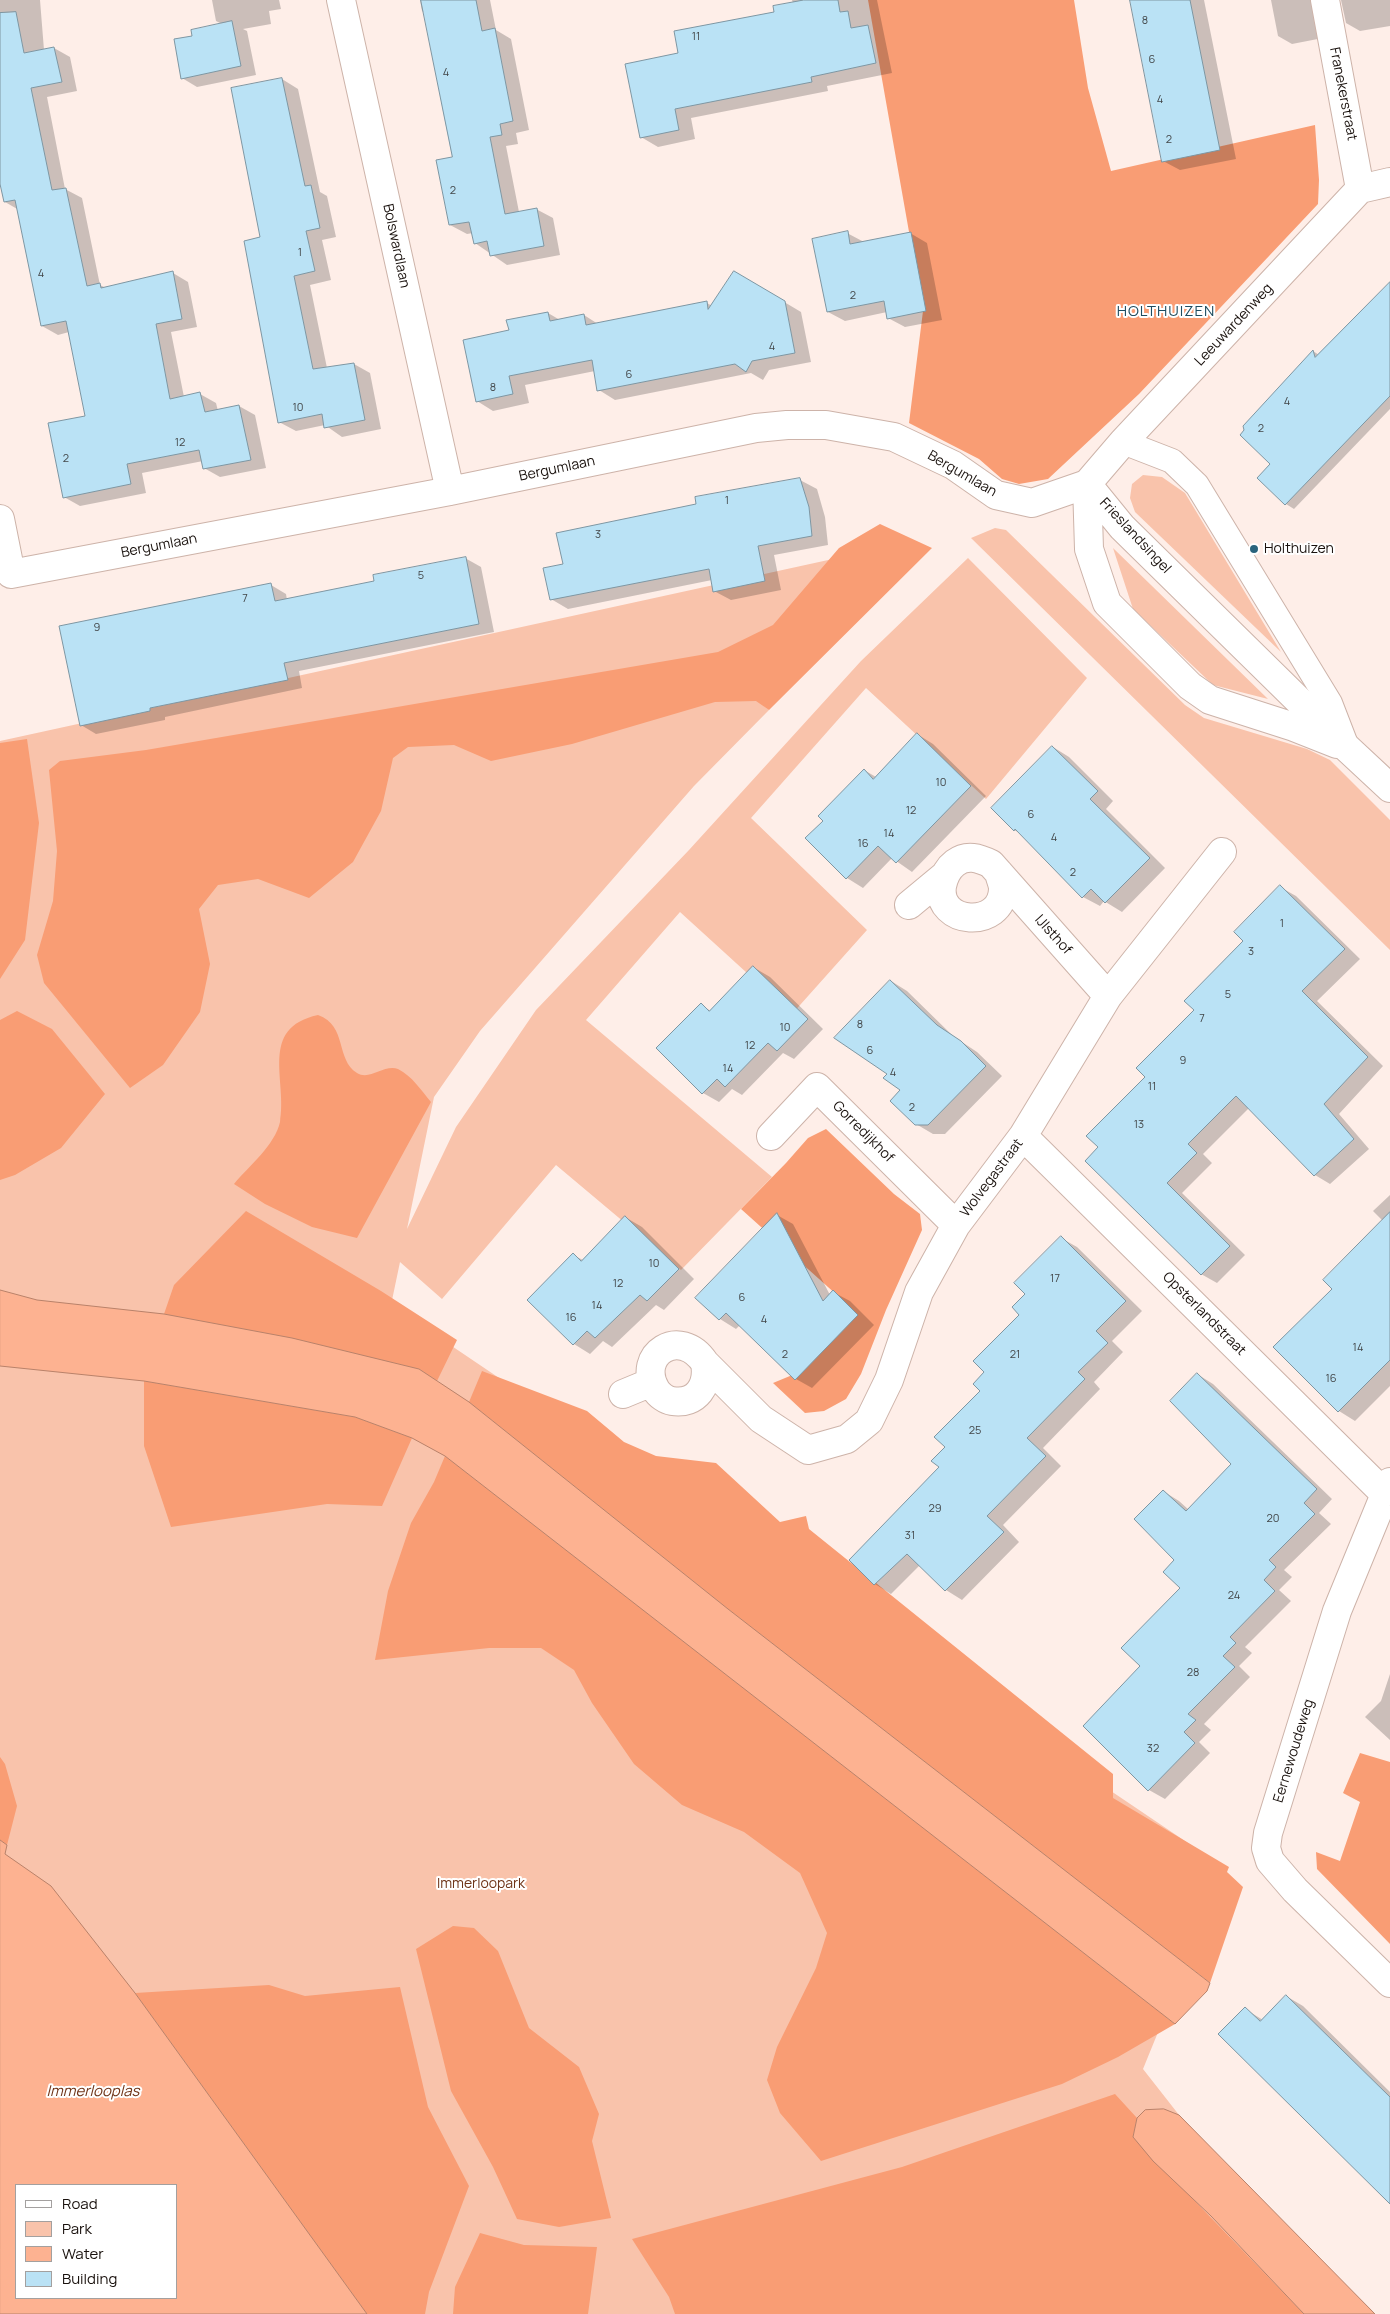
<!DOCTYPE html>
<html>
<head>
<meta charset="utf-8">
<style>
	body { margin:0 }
	#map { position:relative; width:1390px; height:2314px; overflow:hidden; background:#feeee8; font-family:Manrope,sans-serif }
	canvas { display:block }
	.legend { position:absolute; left:15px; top:2184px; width:162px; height:115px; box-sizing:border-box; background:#fff; border:1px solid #a3a09f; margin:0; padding:6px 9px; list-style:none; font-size:15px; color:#1a120e }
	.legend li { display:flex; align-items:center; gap:10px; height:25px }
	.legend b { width:25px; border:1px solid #a3a09f }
</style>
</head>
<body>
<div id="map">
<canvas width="1390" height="2314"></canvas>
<ul class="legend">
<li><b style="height:6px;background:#fff"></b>Road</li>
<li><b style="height:14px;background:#f9c3ab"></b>Park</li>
<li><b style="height:14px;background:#fdb291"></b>Water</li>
<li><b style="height:14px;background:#bae2f5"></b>Building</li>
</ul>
</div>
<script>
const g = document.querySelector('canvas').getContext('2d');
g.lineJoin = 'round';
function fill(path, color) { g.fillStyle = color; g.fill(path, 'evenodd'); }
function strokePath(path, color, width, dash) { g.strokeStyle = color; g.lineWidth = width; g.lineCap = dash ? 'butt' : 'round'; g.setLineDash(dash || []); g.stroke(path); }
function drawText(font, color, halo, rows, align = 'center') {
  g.font = font + ' Manrope,sans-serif'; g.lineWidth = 4; g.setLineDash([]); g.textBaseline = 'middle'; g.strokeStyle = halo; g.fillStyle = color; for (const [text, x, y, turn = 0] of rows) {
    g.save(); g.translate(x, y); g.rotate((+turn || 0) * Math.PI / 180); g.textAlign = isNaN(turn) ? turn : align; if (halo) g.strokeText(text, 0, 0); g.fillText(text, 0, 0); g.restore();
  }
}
fill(new Path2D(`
	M1143,475L1162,477L1185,493L1281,652L1135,512L1130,498L1132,484Z
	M995,528L1006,530L1185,705L1204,718L1307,749L1330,760L1390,820V950L971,538Z
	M906,543L764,706L769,710L694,786L480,1031L434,1097L407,1229L456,1127L536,1010L689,850L861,661L968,558L1087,678L986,799L866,688L751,818L867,930L792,1014L680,912L586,1020L772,1177L681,1270L556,1165L442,1299L400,1262L391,1305L1225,1868L1143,2069L1335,2314H0V741ZM16,2185H176V2298H16Z
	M1113,548L1268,699L1213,685L1133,609Z`), '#f9c3ab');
fill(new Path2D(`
	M868,0H1074L1088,88L1111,171L1315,125L1319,180L1318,204L1139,394L1048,479L1019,484L1002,479L979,459L909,423L923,311Z
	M880,524L932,548L769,710L756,701L715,702L572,744L491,761L454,745L408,747L393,758L381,811L353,862L309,898L258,879L218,885L199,909L210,964L200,1012L163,1065L130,1088L44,983L37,955L53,901L57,851L49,770L60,761L146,750L718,652L773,625L839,548Z
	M27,739L39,823L25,940L0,979V743Z
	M17,1011L52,1029L105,1094L61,1148L15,1175L0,1180V1020Z
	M318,1015C348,1026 335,1059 357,1073C370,1081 384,1064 398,1069C412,1076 421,1090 431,1102L357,1238L312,1227L265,1204L234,1184C249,1166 275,1145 280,1122C288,1081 258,1028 318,1015Z
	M826,1129L894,1194L920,1214L922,1230L886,1310L861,1374L846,1399L824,1411L805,1413L773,1383L802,1371L838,1296L741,1209L786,1163L808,1138Z
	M246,1211L381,1291L457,1340L437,1381L419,1369L164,1314L174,1285Z
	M482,1371L587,1411L624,1442L656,1456L716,1463L780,1522L806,1516L809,1529L1113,1774V1798L1229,1867L1227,1872L1243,1887L1210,1983L728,1609L469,1402Z
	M144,1381L355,1417L412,1438L382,1506L327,1504L171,1527L144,1446Z
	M445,1456L1175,2024L1118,2057L1062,2084L821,2161L780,2113L767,2080L777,2047L816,1968L827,1933L800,1873L744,1832L682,1805L634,1764L592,1703L574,1670L541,1648H489L375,1660L388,1591L411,1523L434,1482Z
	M1360,1753L1390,1762V1944L1317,1869L1316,1852L1340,1861L1360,1802L1343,1793Z
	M0,1757L5,1764L17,1806L7,1845L0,1840Z
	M453,1926L474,1928L498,1951L529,2028L579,2067L599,2114L592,2141L611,2218L559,2227L517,2219L493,2167L451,2091L416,1949Z
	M269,1985L305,1996L400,1987L428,2107L469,2186L429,2292L425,2314H367L135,1993Z
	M1115,2094L1137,2118L1133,2137L1304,2314H675L669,2297L632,2239L902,2167Z
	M480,2233L524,2245L597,2247L588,2314H453L455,2287Z`), '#f99d74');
const water = new Path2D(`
	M0,1290L37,1300L164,1314L292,1338L419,1369L469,1402L728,1609L1210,1983L1207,1991L1175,2024L445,1456L412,1438L355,1417L144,1381L0,1366Z
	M0,1840L7,1845L5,1854L51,1886L135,1993L367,2314H0ZM16,2185H176V2298H16Z
	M1164,2109L1179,2115L1375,2314H1304L1211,2216L1153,2161L1133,2137L1137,2118L1145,2110Z`);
fill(water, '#fdb291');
strokePath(water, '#b9826a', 1);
fill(new Path2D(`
	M0,0H40L44,50L54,48L70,57L77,91L47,97L65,189L82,198L100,285L106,288L173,273L188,282L197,327L171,332L184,397L200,394L216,403L218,411L239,406L255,415L266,468L220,477L204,468L203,461L142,473L146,493L80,506L64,497L86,417L69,332L58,335L42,326L19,210L5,202L0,177Z
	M212,0H279L281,9L269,11L271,24L243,29L247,31L256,75L197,87L182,78L194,37L222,24L216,21Z
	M420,0H490L496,30L511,39L529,130L516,133L518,144L506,146L519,212L536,209L553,218L560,255L507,265L475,243L473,233L467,234L450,225L453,158L425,13L422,11Z
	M792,0H877L892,73L827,86L828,91L691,118L695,139L658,147L641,137L679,54L776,13L793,3Z
	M1131,0H1204L1236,159L1180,170L1163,161Z
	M1271,0H1326L1328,37L1292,44L1278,36Z
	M1341,0H1390V26L1360,31L1346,23Z
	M282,79L298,89L320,192L327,196L336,237L322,240L331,280L310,285L327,368L354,364L370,373L381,429L342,437L325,425L296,431L279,422L261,238Z
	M847,233L864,242L910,233L927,243L942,320L905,327L888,318L887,312L845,321L828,312Z
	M734,272L801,312L811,362L769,370L763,380L751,373L615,400L599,390L595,371L525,385L529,403L493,411L477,401L510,331L548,313L560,320L584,315L598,324L707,303L712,306Z
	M1390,283V409L1294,509L1286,504L1259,478L1272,464L1313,351L1319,355Z
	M800,480L817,489L825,517L828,545L774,555L781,590L731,600L714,591L712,580L568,609L551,599L564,565L698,505Z
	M465,558L481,567L494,632L299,671L302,688L165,717V720L96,734L81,725L271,585L286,594L287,600L376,582Z
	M917,734L933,744L986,796L912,872L892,858L863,888L847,878L807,838L824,821L864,770L876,777Z
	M1053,747L1069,757L1113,801L1106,809L1165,868L1122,912L1104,901L1100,906L1083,897L1022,834L1014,830Z
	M1280,887L1296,896L1360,959L1317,1001L1383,1066L1339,1114L1369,1149L1330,1184L1315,1175L1249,1108L1203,1154L1212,1163L1182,1193L1245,1255L1217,1283L1201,1274L1100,1147L1147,1077L1244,941Z
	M753,967L770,977L823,1029L794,1059L783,1053L742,1095L732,1089L719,1102L703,1093L701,1005L711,1011Z
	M891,981L907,991L953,1036L977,1052L1002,1076L945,1134H933L916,1124L902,1089L889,1074Z
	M1390,1195V1386L1355,1421L1339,1411L1333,1288L1383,1221L1373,1211Z
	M777,1215L793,1224L830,1295L833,1292L850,1301L874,1325L812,1388L796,1379L740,1325L736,1329L720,1319Z
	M625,1217L642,1227L694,1279L664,1310L656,1305L612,1347L603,1341L590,1354L574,1344L529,1300L573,1255L583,1260Z
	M1061,1238L1077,1247L1142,1311L1112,1341L1123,1352L1094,1382L1100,1389L1043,1448L1061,1466L1003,1525L1019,1542L962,1600L946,1590L920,1565L891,1594L875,1584L851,1560L940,1467L947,1447L981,1391L986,1372L1021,1315L1027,1294Z
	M1197,1374L1213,1384L1332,1499L1319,1513L1331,1524L1284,1570L1292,1577L1279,1590L1291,1601L1245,1647L1252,1653L1239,1666L1250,1677L1204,1724L1211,1730L1199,1742L1210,1753L1165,1799L1149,1790L1142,1666L1182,1588L1163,1491L1179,1501L1189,1510L1233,1464Z
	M1390,1674V1740L1365,1717L1381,1701Z
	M1286,1996L1303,2006L1390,2092V2203L1245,2009L1263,2020Z`), '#0003');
const building = new Path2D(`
	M421,0H476L482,31L495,28L513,121L500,124L502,135L490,137L505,214L537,208L544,246L490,256L487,241L474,244L469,222L449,225L436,160L452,157Z
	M804,0H838L840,12L848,11L851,28L868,25L876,63L811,77L812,82L675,109L679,130L640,138L625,64L678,53L674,31L774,12L773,6Z
	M1130,0H1190L1220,150L1162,162Z
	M16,12L24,53L54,47L62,82L31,88L52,190L66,188L87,286L100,283L101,288L173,271L182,319L156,324L170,399L200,392L205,412L239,405L251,460L203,469L199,450L127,464L131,484L63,498L48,423L85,416L66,321L41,326L15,200L4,202L0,184V13Z
	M232,21L241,66L181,79L174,39L192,36L191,30Z
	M282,78L305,186L311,185L320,228L306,231L315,271L294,276L313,369L354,363L365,420L324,428L322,414L278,423L244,241L260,237L231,88Z
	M848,231L850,244L911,232L926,311L887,319L884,301L827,312L812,239Z
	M734,271L785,301L795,353L752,361L746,372L735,364L597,391L592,360L509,376L513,394L476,402L463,340L509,330L506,320L548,312L550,321L584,314L586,325L707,301L708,309Z
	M1390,282V396L1285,505L1257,478L1270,464L1240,435L1244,430L1243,426L1313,350L1315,357Z
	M800,478L809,507L812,536L758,546L765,581L713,592L709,569L550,600L543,568L563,564L556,533L696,504L695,497Z
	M466,557L479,624L284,663L288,680L150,708V711L80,726L59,626L271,583L275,601L374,581L373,575Z
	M917,733L971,786L896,863L878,846L846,879L805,838L823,821L818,816L864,769L873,779Z
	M1052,746L1098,791L1090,799L1150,858L1105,903L1091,889L1082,898L1015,829L1014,831L991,808Z
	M1280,885L1345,949L1302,991L1368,1057L1324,1104L1354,1139L1314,1176L1236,1096L1188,1144L1197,1153L1167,1183L1230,1246L1201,1275L1085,1161L1098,1147L1086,1136L1145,1077L1136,1068L1194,1010L1184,1001L1243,941L1234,932Z
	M753,966L808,1019L777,1051L768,1043L725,1087L717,1079L702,1094L656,1048L701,1003L709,1011Z
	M890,980L937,1025L961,1041L986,1066L928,1125H915L890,1101L900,1090L883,1078L887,1074L834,1038Z
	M1390,1212V1360L1338,1412L1273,1347L1332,1289L1323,1280Z
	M777,1213L823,1301L833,1290L858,1315L795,1380L726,1313L719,1320L695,1298Z
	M625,1216L679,1269L647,1301L640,1295L595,1338L587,1331L573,1345L527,1300L573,1253L581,1261Z
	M1061,1236L1126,1301L1096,1331L1108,1343L1078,1372L1085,1379L1027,1438L1046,1456L987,1516L1004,1532L945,1591L907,1554L874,1585L849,1560L939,1467L931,1461L945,1447L934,1437L980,1391L973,1384L984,1372L973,1361L1019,1315L1012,1307L1025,1294L1014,1283Z
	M1197,1373L1317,1489L1304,1503L1315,1514L1269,1560L1276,1567L1264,1580L1275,1591L1230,1637L1236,1643L1223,1656L1235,1667L1188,1714L1196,1720L1184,1732L1195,1743L1148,1791L1083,1726L1140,1666L1121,1648L1180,1588L1163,1572L1174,1560L1134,1519L1163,1490L1186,1511L1231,1464L1170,1401Z
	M1286,1995L1390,2097V2204L1218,2034L1245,2007L1260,2021Z`);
fill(building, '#bae2f5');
strokePath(building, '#7e96a2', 1);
const lane = new Path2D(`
	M1123,442L1172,461L1197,485L1330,703L1347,747`);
const street = new Path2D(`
	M341,0L450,491
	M1325,0L1360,189
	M1087,484L1122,527L1347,748L1390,788
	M1087,484L1089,549L1107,603L1190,686L1210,700L1294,727L1337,744
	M0,519L11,574L450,491L756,428L787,425H826L894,437L953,465L996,495L1032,503L1087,484L1123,442L1360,189L1390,182
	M999,873C1000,878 1003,884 1003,889C1002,930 936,925 942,886C944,876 947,869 955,863C967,854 979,858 991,864L1108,996
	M909,905L944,876
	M771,1136L817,1087L956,1225
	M1023,1136L1384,1493
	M705,1363C709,1385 697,1405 672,1401C666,1400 659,1395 656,1390C635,1355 680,1325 705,1363L761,1419L808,1450L847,1439L869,1421L889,1380L919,1292L956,1225L1023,1136L1108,996L1222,852
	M623,1394L652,1382
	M1390,1482L1337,1611L1268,1833L1266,1848L1270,1861L1295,1890L1390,1983`);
strokePath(lane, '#cdb3a9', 26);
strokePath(street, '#cdb3a9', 30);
strokePath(lane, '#fff', 24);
strokePath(street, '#fff', 28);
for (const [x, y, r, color] of [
	[1254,549,5,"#2a647d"]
]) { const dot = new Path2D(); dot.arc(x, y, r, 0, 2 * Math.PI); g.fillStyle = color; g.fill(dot); strokePath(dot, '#fff', 2); }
drawText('11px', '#424648', null, [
	["8",1145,21],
	["11",696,37],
	["6",1152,60],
	["4",446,73],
	["4",1160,100],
	["2",1169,140],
	["2",453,191],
	["1",300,253],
	["4",41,274],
	["2",853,296],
	["4",772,347],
	["6",629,375],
	["8",493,388],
	["4",1287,402],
	["10",298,408],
	["2",1261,429],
	["12",180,443],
	["2",66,459],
	["1",727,501],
	["3",598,535],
	["5",421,576],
	["7",245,599],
	["9",97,628],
	["10",941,783],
	["12",911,811],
	["6",1031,815],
	["14",889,834],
	["4",1054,838],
	["16",863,844],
	["2",1073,873],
	["1",1282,924],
	["3",1251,952],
	["5",1228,995],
	["7",1202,1019],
	["8",860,1025],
	["10",785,1028],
	["12",750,1046],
	["6",870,1051],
	["9",1183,1061],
	["14",728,1069],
	["4",893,1073],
	["11",1152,1087],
	["2",912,1108],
	["13",1139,1125],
	["10",654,1264],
	["17",1055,1279],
	["12",618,1284],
	["6",742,1298],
	["14",597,1306],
	["16",571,1318],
	["4",764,1320],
	["14",1358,1348],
	["2",785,1355],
	["21",1015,1355],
	["16",1331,1379],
	["25",975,1431],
	["29",935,1509],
	["20",1273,1519],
	["31",910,1536],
	["24",1234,1596],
	["28",1193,1673],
	["32",1153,1749]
]);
drawText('14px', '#1a120e', '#fff', [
	["Franekerstraat",1343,94,79],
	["Bolswardlaan",396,246,78],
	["Leeuwardenweg",1234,325,-47],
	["Bergumlaan",557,469,-12],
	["Bergumlaan",962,474,30],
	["Frieslandsingel",1135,536,47],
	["Bergumlaan",159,546,-11],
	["IJlsthof",1053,935,48],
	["Gorredijkhof",863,1132,45],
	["Wolvegastraat",992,1178,-53],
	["Opsterlandstraat",1204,1314,45],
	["Eernewoudeweg",1294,1751,-73]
]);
drawText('14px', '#1a120e', '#fff', [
	["Holthuizen",1264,549]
], 'left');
drawText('14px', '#6f3418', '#fff', [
	["Immerloopark",481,1884]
]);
g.letterSpacing = '1px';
drawText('15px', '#1f4d60', '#fff', [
	["HOLTHUIZEN",1166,312]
]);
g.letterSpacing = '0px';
drawText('italic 15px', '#71361a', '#fff', [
	["Immerlooplas",93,2092]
]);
</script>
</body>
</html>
